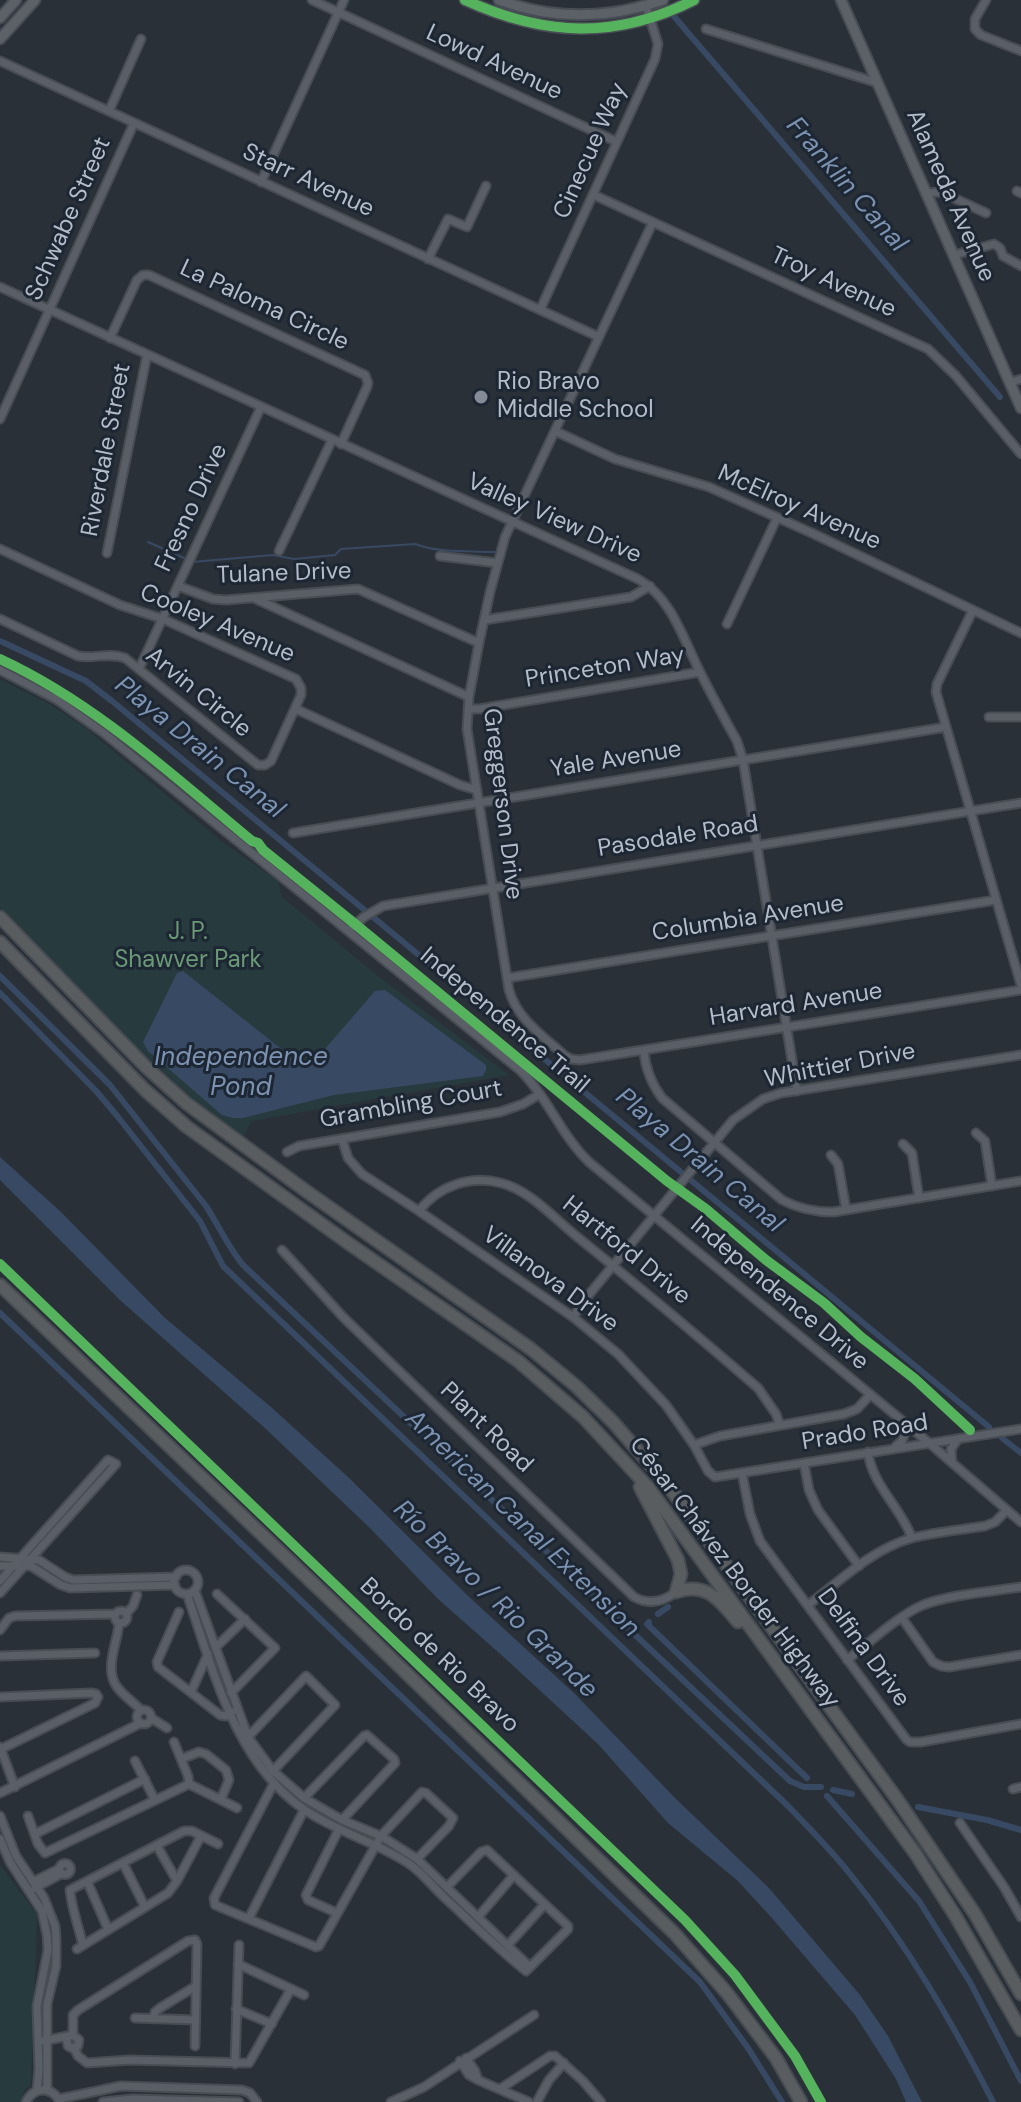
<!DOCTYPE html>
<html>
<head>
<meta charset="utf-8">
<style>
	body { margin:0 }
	canvas { display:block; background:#2a3038 }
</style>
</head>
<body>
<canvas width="1021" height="2102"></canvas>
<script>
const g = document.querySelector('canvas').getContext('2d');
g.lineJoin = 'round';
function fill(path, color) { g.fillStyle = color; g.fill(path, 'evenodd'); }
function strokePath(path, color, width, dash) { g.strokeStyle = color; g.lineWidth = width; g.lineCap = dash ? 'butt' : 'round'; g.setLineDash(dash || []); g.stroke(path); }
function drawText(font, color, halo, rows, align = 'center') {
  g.font = font + ' "DM Sans",sans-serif'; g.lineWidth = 6; g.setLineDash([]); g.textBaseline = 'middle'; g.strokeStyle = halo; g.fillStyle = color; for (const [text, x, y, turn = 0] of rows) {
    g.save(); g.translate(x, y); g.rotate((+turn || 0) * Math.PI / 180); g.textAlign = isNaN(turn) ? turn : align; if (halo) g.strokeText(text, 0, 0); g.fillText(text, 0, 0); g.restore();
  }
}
fill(new Path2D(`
	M0,679L51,705L87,729L221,841L278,881L282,897L378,976L509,1075L252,1121L242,1138L190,1097L129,1040L0,907Z
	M0,1865L37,1914L31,2086L25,2089L22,2102H0Z`), '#273a3e');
fill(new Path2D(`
	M183,971L299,1063L306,1066L311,1065L375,991L385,990L486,1065V1070L483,1076L334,1095L243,1118H233L222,1115L148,1051L143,1042L177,973Z
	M0,1157L61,1212L165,1318L271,1407L348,1477L467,1595L575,1694L675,1798L769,1888L860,1995L888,2036L922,2102H906L896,2079L855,2015L771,1917L738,1881L668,1823L599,1745L507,1660L437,1598L371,1529L267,1430L121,1301L0,1180Z`), '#384963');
strokePath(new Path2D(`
	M148,542L184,558
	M192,562L273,555L294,559L335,555L341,549L415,544C439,553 468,551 494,552`), '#384963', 2);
strokePath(new Path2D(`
	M660,0L1000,397
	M0,641L86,681L112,701L989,1427
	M0,976L110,1085L206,1206C219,1226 228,1247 243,1265L790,1781L804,1787H821
	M0,993L97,1092L118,1117L200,1221L223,1266L788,1806C809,1828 831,1850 850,1874C907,1944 952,2022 993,2102
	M0,1313L700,1982L748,2048L782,2102
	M1002,1438L1021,1453
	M658,1614L668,1607
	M649,1622L647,1624L807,1778
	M833,1790L852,1794
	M827,1796L919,1901L970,1982L1021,2081
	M918,1807L987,1820L1021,1830`), '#384963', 6);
const minor = new Path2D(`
	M312,0L617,142
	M986,0L975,19V29L981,35L1021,51
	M706,29L878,83
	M0,61L599,337
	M109,111L141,39
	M261,182L344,0
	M1017,191L1021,193
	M926,193L941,192L986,213
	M594,195L928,349L956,376L1021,454
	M653,222L505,537L490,592L479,643L469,697L467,729L509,990C517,1019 543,1036 564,1055L571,1059L580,1060L1021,990
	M954,255L994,244L1000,248L1003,256L1021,266
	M428,259L448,219L467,227L486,186
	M0,287L638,579C671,597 683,638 699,670C711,694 724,718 737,741L743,760L797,1091
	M540,310L655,59L658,44L646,6
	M110,338L137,280L143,275H149L365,375L368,383L367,387L341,444
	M1009,383L1021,379
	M0,419L134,123
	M555,431L615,459L709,487L814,534L1021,633
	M0,549L120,605L163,619L296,679L301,688V695L271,761L265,765H258L125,658C108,652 95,659 78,656L0,619
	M279,551L332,440
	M107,553L147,355
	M440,556L497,563
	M178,586L213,599L226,600L358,589L479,643
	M256,599L469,697
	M973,610L937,684L936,692L1021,985
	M484,620L631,597L650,586
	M727,624L777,518
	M139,669L261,407
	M0,670L56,699L104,733L521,1071C548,1098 561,1135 589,1162L928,1442L1021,1522
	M296,709L460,785L477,790
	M468,709H479L700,672
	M989,717H1021
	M293,833L946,727
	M349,930L364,917L383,906L1021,803
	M507,978L996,900
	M644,1050C645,1069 651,1083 662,1098L782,1200C799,1209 814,1212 833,1212L1021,1181
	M976,1133L985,1141L992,1186
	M342,1139L348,1158L362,1174L419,1211L573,1317L618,1354L666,1405L694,1445L708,1471L715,1477L1021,1429
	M903,1144L912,1153L919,1198
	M287,1152L299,1146L500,1112L523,1104L540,1094
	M831,1155L838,1164L846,1209
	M419,1211C438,1186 470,1175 501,1183C529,1190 553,1217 575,1235C637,1285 698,1336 758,1388L776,1414L780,1425
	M282,1250L344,1318L634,1597C649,1605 663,1602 676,1592
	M573,1317L587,1297L733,1120L763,1099L781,1093L1021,1055
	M694,1445L720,1436L844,1414L857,1409L870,1395
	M896,1446L902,1441L905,1433L901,1422
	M868,1452C872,1485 901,1508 912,1538
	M952,1462L951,1449L958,1439
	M804,1463L809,1490L818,1510L859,1566
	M742,1473L750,1514L760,1541L906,1739L910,1742H921L1021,1724
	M0,1557L39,1560L65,1577L73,1580L176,1577
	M0,1566H31L61,1585L70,1588L175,1585
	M174 1582a12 12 0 1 1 24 0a12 12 0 1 1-24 0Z
	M0,1581L108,1460L116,1464L0,1593
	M195,1591L248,1737L273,1771L304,1798L342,1820L381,1836L417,1859L530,1967
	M187,1594C213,1669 235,1763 305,1810C337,1832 376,1842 408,1863C422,1872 432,1886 444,1897C471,1922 497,1948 526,1971L568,1929V1926L487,1850L481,1852L447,1887
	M217,1594L275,1648L231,1693
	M808,1605C840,1581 872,1549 912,1538C935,1532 961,1530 985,1526L995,1522L1007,1510
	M115 1617a6 6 0 1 1 12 0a6 6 0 1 1-12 0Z
	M179,1612L157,1662L158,1667L220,1715L226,1716L232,1712
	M126,1614L133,1606L137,1595
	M902,1618L933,1662L941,1666L949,1667L1021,1655
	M119,1624C117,1644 104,1669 117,1687C124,1696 133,1702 141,1710
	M0,1630L9,1618L15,1616L115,1614
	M216,1647L245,1619
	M0,1656L95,1653
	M847,1660C869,1643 899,1615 923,1605C952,1594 990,1592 1021,1587
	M191,1692L208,1654
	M0,1697L91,1693L96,1694L98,1697L95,1703L1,1749
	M137 1717a7 7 0 1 1 14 0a7 7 0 1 1-14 0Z
	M151,1718L167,1728
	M248,1737L306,1676L335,1705L273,1771
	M174,1742L188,1776L189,1784
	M0,1747L15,1787
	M181,1759L199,1752L206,1754L226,1770L229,1780L221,1799
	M135,1761L155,1800
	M274,1783L214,1898L215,1905L316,1947L319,1946L381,1836L422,1792L426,1793L453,1818L449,1826L417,1859
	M1013,1789L1021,1787
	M0,1793L141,1723
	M304,1798L364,1736L367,1735L394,1759L395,1763L342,1820
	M0,1816L16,1856L44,1898L55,1926L56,1938V1966L47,2004V2090
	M28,1816L38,1844L45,1853L189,1784L237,1808
	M960,1823L1004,1887L1021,1917
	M35,1834L145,1779
	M0,1839L10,1862L42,1911L47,1935L48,1950L37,2006L39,2069L37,2091
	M157,1846L177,1881
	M123,1863L145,1907
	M59.5 1869a5.5 5.5 0 1 1 11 0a5.5 5.5 0 1 1-11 0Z
	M87,1881L108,1929
	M33,1882L59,1869
	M35,1888L61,1874
	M337,1913L308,1900L306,1895L339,1829
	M478,1917L514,1875
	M249,1918L304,1810
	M83,1945C79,1929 71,1905 70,1890L184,1831H192L218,1844
	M508,1945L544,1905
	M77,1949L168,1893L177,1881L201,1836
	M238,1964L304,1995
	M236,2009L272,2024
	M135,2018L195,2020
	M153,2019L155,2012L160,2008L196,1986
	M73,2035V2015L78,2010L188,1941L195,1940L197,1944L195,2046
	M43,2041L73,2035L79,2040L78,2046L72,2048L68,2046L67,2041L68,2037
	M74,2048L78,2056L87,2063L129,2060L249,2063L291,1989
	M466,2058L475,2071L478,2080
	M460,2061L469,2075L478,2080L529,2102
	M235,2064L239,1945
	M500,2089L550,2056H555L583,2081L601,2102
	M59,2099L121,2086L242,2090L250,2093L257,2102
	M26,2102C34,2086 52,2086 60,2102
	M103,2102L133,2099L239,2102
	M391,2102L424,2087L534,2015
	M537,2102L549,2080L564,2063`);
const major = new Path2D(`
	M465,0C544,36 615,40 694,0
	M499,0C553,20 609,19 663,0
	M841,0L1021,408
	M0,18L16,0
	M0,39L35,0`);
const highway = new Path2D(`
	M0,917L146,1067L186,1103L306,1191L531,1349L576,1386L613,1422L667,1484L897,1799L975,1914L1021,1994
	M0,942L145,1090L187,1127L348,1243L518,1361L583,1417L648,1487L915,1853L956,1917L1021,2030
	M0,1285L362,1630L675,1934L727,1993L776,2058L801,2102
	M640,1487L678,1560L681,1574L676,1592
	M676,1592C707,1581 720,1601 738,1622`);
strokePath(minor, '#484c53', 11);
strokePath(major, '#484c55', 13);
strokePath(highway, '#474c53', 15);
strokePath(minor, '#5a5e66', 7);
strokePath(major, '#5c6168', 9);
strokePath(highway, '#5a5d60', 11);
strokePath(new Path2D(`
	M465,0C544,36 615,40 694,0
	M0,659C95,703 172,775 252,841L258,843L263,850L355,924L667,1181L706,1209L766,1260L824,1303L861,1337L915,1379L970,1430
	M0,1264L685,1920L735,1975L795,2056L821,2102`), '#56b35d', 10);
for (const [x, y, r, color] of [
	[481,397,8,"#848b96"]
]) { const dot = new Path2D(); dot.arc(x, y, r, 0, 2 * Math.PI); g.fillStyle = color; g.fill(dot); strokePath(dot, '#1d2633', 3); }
drawText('24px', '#b4bcc9', '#1d2633', [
	["Lowd Avenue",494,63,25],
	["Cinecue Way",591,151,-66],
	["Starr Avenue",308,181,25],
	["Alameda Avenue",950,196,66],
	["Schwabe Street",69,219,-66],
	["Troy Avenue",833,283,25],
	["La Paloma Circle",264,306,25],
	["Riverdale Street",107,450,-79],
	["Fresno Drive",192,508,-65],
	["McElroy Avenue",799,508,24],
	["Valley View Drive",554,519,24],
	["Tulane Drive",284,574,-2],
	["Cooley Avenue",217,624,23],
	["Princeton Way",605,668,-9],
	["Arvin Circle",198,693,39],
	["Yale Avenue",616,760,-9],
	["Greggerson Drive",502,804,83],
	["Pasodale Road",678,837,-9],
	["Columbia Avenue",748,919,-9],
	["Harvard Avenue",796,1005,-9],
	["Independence Trail",504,1021,40],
	["Whittier Drive",840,1066,-11],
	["Grambling Court",411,1105,-10],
	["Hartford Drive",626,1251,39],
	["Villanova Drive",550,1280,36],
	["Independence Drive",779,1294,40],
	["Plant Road",486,1428,44],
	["Prado Road",865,1433,-9],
	["César Chávez Border Highway",734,1573,53],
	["Delfina Drive",863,1648,54],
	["Bordo de Rio Bravo",439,1656,44]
]);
drawText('24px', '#b4bcc9', '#1d2633', [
	["Rio Bravo",497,383],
	["Middle School",497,411]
], 'left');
drawText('24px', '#6b9a76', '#1d2633', [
	["J. P.",188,933],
	["Shawver Park",188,961]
]);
drawText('italic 26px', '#7c92b1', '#1d2633', [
	["Franklin Canal",846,185,49],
	["Playa Drain Canal",199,748,39],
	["Independence",241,1058],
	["Pond",241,1088],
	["Playa Drain Canal",699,1161,40],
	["American Canal Extension",522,1524,44],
	["Río Bravo / Rio Grande",495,1600,44]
]);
</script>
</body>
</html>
